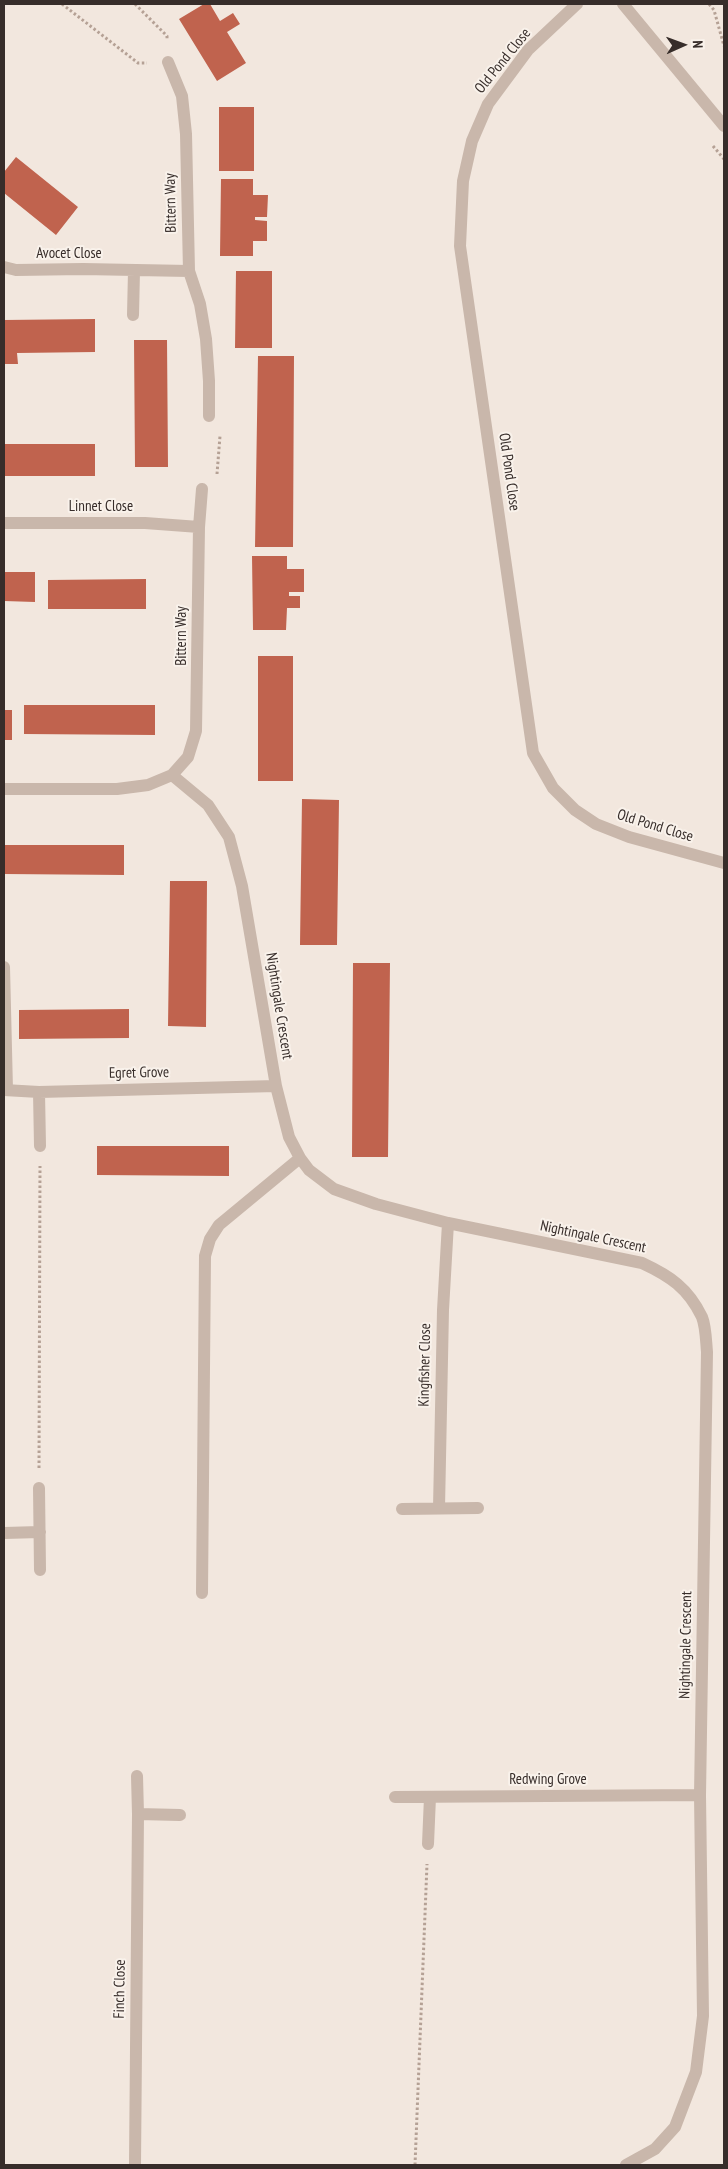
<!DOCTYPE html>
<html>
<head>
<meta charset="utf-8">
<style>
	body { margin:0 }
	#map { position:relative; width:728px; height:2169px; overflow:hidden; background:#f2e7de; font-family:"PT Sans Narrow",sans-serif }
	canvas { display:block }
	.frame { position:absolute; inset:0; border:5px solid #372d2a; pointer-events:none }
	.north { position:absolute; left:658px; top:20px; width:50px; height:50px; -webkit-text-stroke:4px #f9f2eb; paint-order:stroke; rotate:88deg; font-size:14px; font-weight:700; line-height:20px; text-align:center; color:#372d2a }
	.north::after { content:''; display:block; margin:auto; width:18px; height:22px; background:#372d2a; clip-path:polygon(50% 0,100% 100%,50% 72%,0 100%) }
</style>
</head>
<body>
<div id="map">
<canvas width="728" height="2169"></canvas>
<div class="frame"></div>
<div class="north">N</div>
</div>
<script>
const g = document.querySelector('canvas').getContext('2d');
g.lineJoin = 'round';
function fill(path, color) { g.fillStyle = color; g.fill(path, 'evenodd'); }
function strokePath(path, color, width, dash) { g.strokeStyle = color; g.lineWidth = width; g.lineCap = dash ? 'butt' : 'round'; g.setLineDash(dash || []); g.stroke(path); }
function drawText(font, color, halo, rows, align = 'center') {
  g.font = font + ' "PT Sans Narrow",sans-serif'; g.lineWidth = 4; g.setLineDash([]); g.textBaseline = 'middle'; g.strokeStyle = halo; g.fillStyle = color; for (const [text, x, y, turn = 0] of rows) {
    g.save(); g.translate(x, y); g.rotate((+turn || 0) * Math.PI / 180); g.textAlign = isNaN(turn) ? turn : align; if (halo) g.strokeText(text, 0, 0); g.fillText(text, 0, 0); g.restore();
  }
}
fill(new Path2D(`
	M204,4H210L220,21L233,13L240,24L227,32L246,63L217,81L179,19Z
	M219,107H254V171H219Z
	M16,157L78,207L56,235L4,193V172Z
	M221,179H253V195H268L267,217H255V220L267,221V241H253V256H220Z
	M236,271H272V348H235Z
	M95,319V352L17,353L18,364H4V320Z
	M134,340H167L168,467H135Z
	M258,356H294L293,547H255Z
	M4,444H95V476H4Z
	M252,556H287V569H304V592H289V596H300V608H287L286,630H253Z
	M4,572H35V602L4,601Z
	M146,579V609H48V580Z
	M258,656H293V781H258Z
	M24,705H155V735L24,734Z
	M4,710H12V740H4Z
	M302,799L339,800L337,945H300Z
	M4,845H124V875L4,874Z
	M170,881H207L206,1027L168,1026Z
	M353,963H390L388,1157H352Z
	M129,1009V1038L19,1039V1010Z
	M97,1146H229V1176L97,1175Z`), '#c0634e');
strokePath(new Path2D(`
	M62,4L138,63H147
	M135,4L167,36V40
	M709,4L714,10L724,46
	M713,146L724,159
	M217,474L220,436
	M39,1468L40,1166
	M415,2165L427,1864`), '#b5a195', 3, [2.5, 2.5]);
strokePath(new Path2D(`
	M577,4L528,50L488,104L472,141L463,181L460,246L533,753L553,788L575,810L596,824L629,837L724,863
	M623,4L724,126
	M168,62L182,96L186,134L189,271L200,304L206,339L209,381V416
	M4,267L16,270L83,269L189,271
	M133,315L134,271
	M4,523H145L199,527
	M172,775L188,757L196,731L199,527L202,489
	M4,789H117L148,785L172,775L208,805L229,837L242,886L276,1086L289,1137L300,1158L309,1170L334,1189L376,1204L448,1223L642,1263C670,1276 688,1288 702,1317C706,1327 706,1342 707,1352L700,1795L703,2016L696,2072L675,2127L655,2149L626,2165
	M4,967L7,1090
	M4,1090L39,1092L276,1086
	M39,1092L40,1146
	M39,1488L40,1570
	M439,1508L443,1310L448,1223
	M402,1509L478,1508
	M4,1533L40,1532
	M202,1593L205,1256L210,1239L219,1225L300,1158
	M395,1797L700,1795
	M138,1814L180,1815
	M428,1844L430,1797
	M135,2165L138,1814L137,1776`), '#c9b7ab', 12);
drawText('15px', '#372d2a', '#f9f2eb', [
	["Old Pond Close",503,61,-51],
	["Bittern Way",171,203,-91],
	["Avocet Close",69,254],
	["Old Pond Close",509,472,82],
	["Linnet Close",101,507],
	["Bittern Way",182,636,-90],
	["Old Pond Close",655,826,17],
	["Nightingale Crescent",279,1006,81],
	["Egret Grove",139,1073,-1],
	["Nightingale Crescent",593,1237,12],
	["Kingfisher Close",425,1365,-89],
	["Nightingale Crescent",686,1645,-89],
	["Redwing Grove",548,1780],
	["Finch Close",120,1989,-89]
]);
</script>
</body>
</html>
